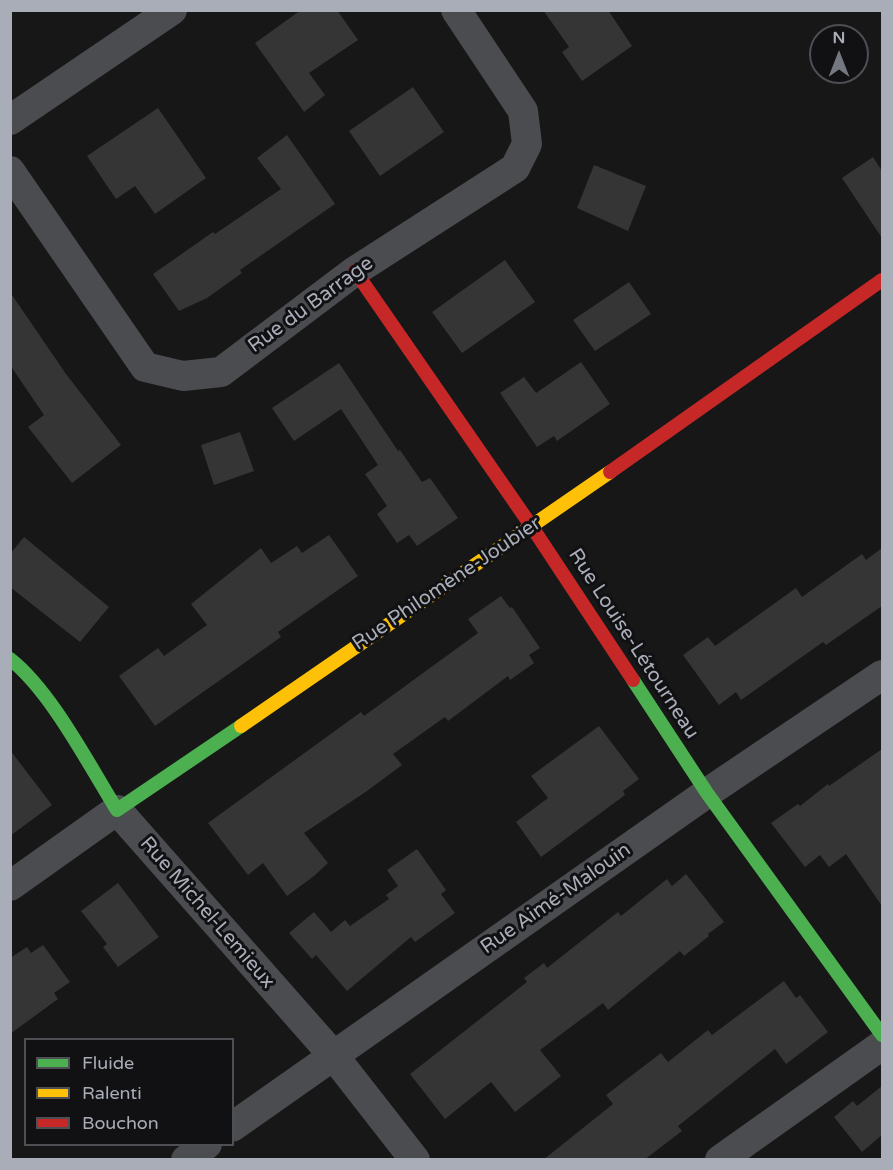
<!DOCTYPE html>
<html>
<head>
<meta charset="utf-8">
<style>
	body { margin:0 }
	#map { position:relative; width:893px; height:1170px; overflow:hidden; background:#171717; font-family:"Varela Round",sans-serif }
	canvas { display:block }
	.frame { position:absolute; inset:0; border:12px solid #a8adb8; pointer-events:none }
	.legend { position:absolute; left:24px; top:1038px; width:210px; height:108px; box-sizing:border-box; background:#111113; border:2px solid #4d4f55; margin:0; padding:8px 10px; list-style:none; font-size:18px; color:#a8adb8 }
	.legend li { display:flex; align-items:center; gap:12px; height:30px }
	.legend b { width:30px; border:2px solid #4d4f55 }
	.north { position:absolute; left:809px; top:24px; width:60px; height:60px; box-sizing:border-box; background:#111113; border:2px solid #4d4f55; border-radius:50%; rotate:0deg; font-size:16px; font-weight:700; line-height:24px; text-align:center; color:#a8adb8 }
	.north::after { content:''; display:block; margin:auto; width:21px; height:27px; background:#757880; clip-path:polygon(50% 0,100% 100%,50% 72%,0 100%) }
</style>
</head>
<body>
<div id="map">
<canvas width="893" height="1170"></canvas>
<div class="frame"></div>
<ul class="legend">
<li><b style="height:8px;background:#4caf50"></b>Fluide</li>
<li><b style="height:8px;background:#ffc107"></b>Ralenti</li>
<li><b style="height:8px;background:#c62828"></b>Bouchon</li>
</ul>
<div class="north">N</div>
</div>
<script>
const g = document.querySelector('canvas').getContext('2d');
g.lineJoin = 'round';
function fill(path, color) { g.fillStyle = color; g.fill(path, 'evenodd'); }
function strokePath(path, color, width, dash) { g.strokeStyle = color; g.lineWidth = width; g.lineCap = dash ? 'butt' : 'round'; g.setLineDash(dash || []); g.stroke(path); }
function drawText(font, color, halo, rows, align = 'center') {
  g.font = font + ' "Varela Round",sans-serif'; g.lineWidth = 6; g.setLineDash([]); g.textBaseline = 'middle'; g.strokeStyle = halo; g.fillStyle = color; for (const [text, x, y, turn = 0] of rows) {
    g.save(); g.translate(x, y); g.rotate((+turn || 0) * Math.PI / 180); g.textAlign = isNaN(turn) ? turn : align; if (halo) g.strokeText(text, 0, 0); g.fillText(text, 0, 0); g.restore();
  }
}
fill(new Path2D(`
	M301,10H337L358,40L309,73L325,95L304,112L255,43Z
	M543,10H608L632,46L582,81L562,52L569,47Z
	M413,87L444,132L380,176L349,131Z
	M158,108L206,178L155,214L135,186L116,199L87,156Z
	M287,135L335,204L240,270L242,273L207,298L179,311L153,274L213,232L215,234L281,189L257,158Z
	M873,157L882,171V238L842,178Z
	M594,165L646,186L628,231L577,208Z
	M505,260L535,302L462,353L432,312Z
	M629,282L651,314L595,351L573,320Z
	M10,292L66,374L121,445L72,483L28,427L44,415L10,365Z
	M581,362L610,404L557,441L554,436L537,447L500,393L524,377L536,393Z
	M339,363L398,451L400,450L422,482L430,478L458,518L417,546L409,535L397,543L377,514L387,506L365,474L378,465L341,409L294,441L272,408Z
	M240,432L254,471L214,485L201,445Z
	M329,535L358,576L278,632L281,637L155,726L119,676L158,648L164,656L207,625L191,604L261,548L271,563L297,546L302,553Z
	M24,537L109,607L80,642L10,587V554Z
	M882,548V606L826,645L823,642L741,700L736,692L719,705L683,655L708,637L715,646L796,588L802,597L862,554L866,560Z
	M501,596L510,608L512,607L540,648L529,655L534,663L510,680L508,676L448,721L445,717L393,754L402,765L367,791L304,833L328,863L314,876L287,896L263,863L248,875L208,823L361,712L364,716L478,633L468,619Z
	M599,726L639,779L623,791L625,795L541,857L516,822L548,798L531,776Z
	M882,749V906L846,854L829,867L820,855L805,867L771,823L798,804L800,806L828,784L829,786Z
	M10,750L52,805L10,836Z
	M417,849L446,890L441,894L455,913L415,942L411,937L347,991L316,955L312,959L289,933L314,912L331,932L345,920L350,926L389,899L386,895L398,886L387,870Z
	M686,874L724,922L708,934L709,936L684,956L680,951L608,1010L603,1003L540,1050L561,1076L515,1112L491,1082L445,1119L410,1074L527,982L524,978L544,963L547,968L618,912L621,916L667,879L672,886Z
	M118,883L159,937L118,967L103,947L107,944L81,911Z
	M43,945L70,982L54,993L58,999L10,1034V958L27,947L31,953Z
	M784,981L796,998L800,995L828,1032L786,1064L775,1049L678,1126L682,1131L644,1160H543L613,1104L606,1095L661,1053L668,1062L708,1030L712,1035Z
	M882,1086V1135L862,1152L834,1117L853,1101L857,1106Z`), '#353536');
strokePath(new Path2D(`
	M10,120L172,10
	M10,171L145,367L183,376L221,372L355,271L515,168L527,144L523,111L456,10
	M10,886L117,810L333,1055L415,1160
	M232,1127L707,793L882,675
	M186,1160L207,1144
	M720,1160L882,1045`), '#4b4c50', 30);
strokePath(new Path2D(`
	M10,659C51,691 89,765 117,810L241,726
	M633,680L707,793L882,1035`), '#4caf50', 14);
strokePath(new Path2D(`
	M241,726L610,472`), '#ffc107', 14);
strokePath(new Path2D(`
	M355,271L532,527L633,680
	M610,472L882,280`), '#c62828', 14);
drawText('20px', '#a8adb8', '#111113', [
	["Rue du Barrage",311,305,-36],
	["Rue Philomène-Joubier",447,584,-34],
	["Rue Louise-Létourneau",633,644,57],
	["Rue Aimé-Malouin",556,899,-35],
	["Rue Michel-Lemieux",207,913,49]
]);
</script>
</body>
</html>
